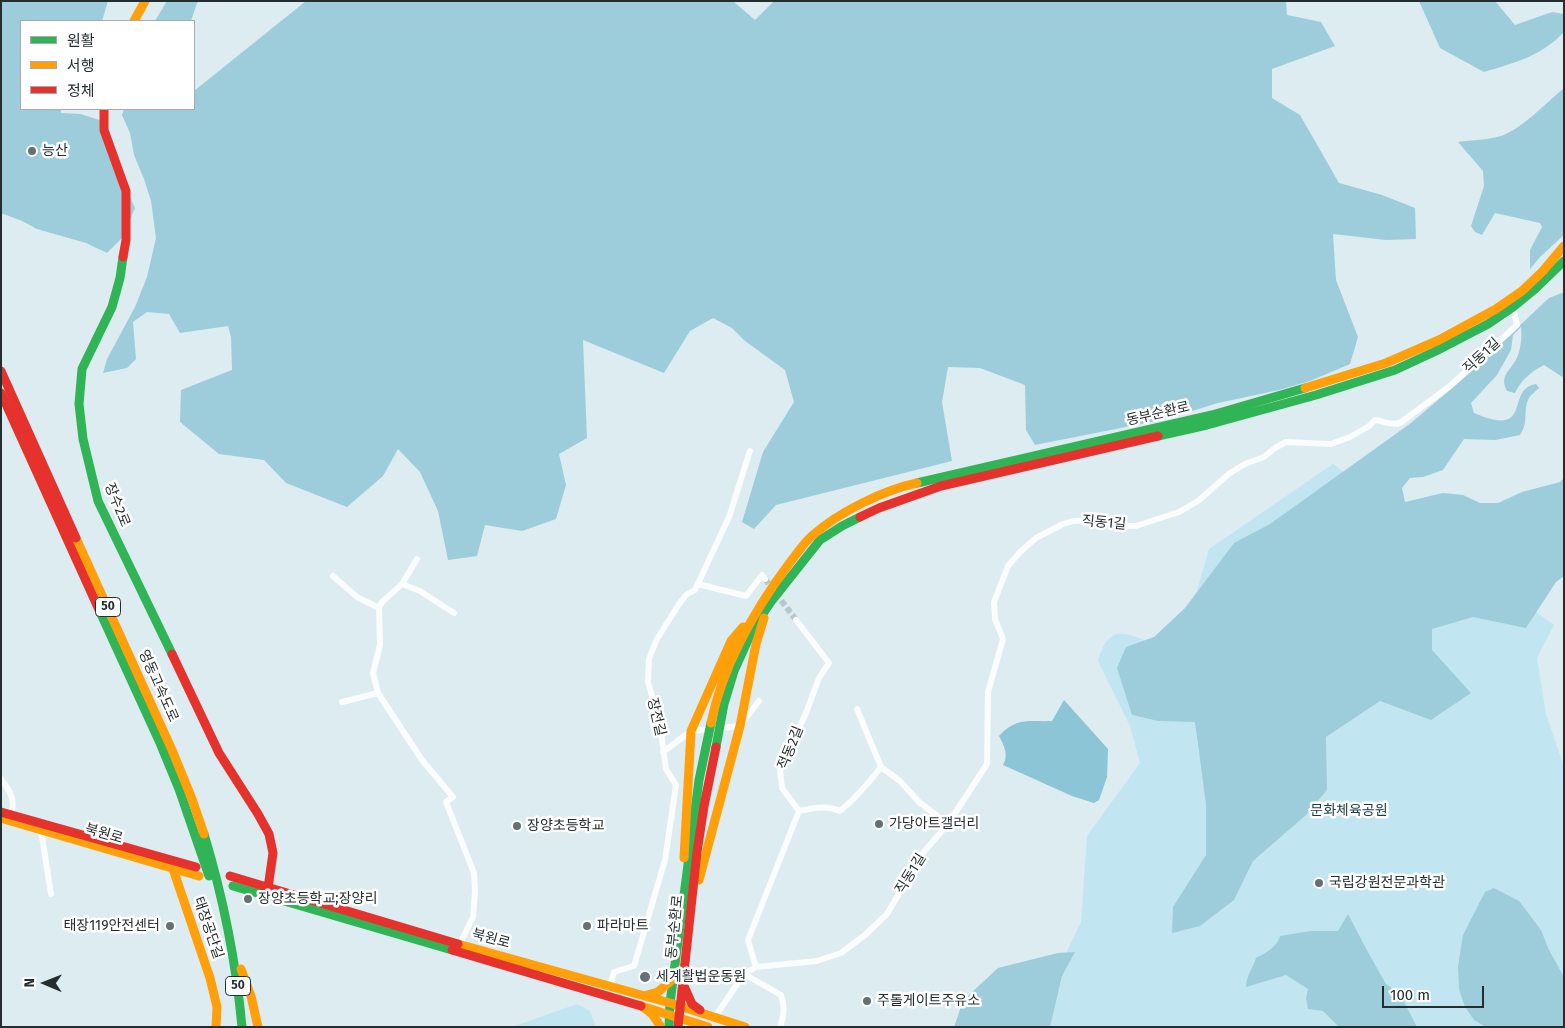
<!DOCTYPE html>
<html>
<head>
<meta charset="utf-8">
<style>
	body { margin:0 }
	#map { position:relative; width:1565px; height:1028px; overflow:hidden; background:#dcecf0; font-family:"Fira Sans","Noto Sans KR",sans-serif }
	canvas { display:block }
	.frame { position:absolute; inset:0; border:2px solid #242e31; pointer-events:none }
	.legend { position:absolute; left:20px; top:20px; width:175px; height:90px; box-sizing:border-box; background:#fff; border:1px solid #a7abad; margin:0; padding:6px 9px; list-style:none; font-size:15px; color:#242e31 }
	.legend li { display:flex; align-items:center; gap:10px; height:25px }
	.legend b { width:25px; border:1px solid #a7abad }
	.north { position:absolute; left:20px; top:958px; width:50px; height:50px; -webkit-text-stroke:4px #fff; paint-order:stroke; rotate:271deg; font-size:14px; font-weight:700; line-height:20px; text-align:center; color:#242e31 }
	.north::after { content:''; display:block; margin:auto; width:18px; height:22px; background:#242e31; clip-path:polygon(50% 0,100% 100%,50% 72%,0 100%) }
	.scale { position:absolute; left:1382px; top:986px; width:102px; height:22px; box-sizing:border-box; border:2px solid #242e31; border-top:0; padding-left:6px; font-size:15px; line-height:18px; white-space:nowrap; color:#242e31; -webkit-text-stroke:4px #fff; paint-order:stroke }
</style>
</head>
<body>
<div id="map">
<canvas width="1565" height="1028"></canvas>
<div class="frame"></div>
<ul class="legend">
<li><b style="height:6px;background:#30b455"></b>원활</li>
<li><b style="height:6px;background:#ff9f0a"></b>서행</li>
<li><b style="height:6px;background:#e5322d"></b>정체</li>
</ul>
<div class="north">N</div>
<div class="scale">100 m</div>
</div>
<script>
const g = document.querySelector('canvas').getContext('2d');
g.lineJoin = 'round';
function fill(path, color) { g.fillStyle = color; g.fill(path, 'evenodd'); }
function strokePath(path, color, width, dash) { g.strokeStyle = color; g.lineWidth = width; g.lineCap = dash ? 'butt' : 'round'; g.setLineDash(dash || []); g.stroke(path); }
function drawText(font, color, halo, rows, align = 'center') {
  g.font = font + ' "Fira Sans","Noto Sans KR",sans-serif'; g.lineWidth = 5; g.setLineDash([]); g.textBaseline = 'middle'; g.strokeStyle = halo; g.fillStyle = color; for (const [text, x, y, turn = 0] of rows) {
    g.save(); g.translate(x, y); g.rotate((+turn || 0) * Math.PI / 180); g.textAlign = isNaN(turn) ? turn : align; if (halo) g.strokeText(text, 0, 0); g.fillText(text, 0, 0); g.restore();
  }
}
fill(new Path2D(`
	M1333,464L1554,625L1537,658L1546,714L1564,767V1027H967L1066,953L1081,922L1087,836L1140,763L1130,726L1098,661C1109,624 1123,632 1152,643L1191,612L1209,549Z
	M577,1004L590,1011L596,1027H512Z`), '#c1e6f1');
fill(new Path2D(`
	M1,1H108L102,21H21V109H61V113L81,114L105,122L121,178L135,208L122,238L107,253L86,243L37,229L22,221L1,213Z
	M167,1H200L197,3L191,21H155Z
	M306,1H733L755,20L774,1H1286L1287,15L1321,22L1335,46L1272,69V98L1300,115L1339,183L1382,195L1415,208L1416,239L1386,240L1333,234L1336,280L1358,337L1350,364L1310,381L1279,390L1218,403L1166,419L1035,445L1026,430L1025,385L980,368L948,367L942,402L952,461L776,505L754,529L742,522L763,452L794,402L785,370L745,341L732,328L713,318L690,331L664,373L583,340L587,438L559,454L566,485L556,519L522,531L485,525L477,556L448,560L438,511L420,472L398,449L383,476L347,507L286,483L264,460L219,454L180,422L181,390L232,370L231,337L228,326L180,333L169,314L147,312L133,322L136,359L127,368L103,373L107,359L135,307L147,277L156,238L151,201L144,179L134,155L130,133L122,115L124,109H150L151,110L194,109V91Z
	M1419,1H1495L1515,25L1552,12L1564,14V32C1542,56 1514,63 1484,72L1440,48Z
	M1564,88V235L1541,256L1530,269V250L1542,227L1540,223L1495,213L1482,235L1475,232L1471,226L1484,186L1483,171L1458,142C1472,140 1488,140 1501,136C1522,129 1547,102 1564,88Z
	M1564,292V378L1544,365C1532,371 1521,380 1515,393L1507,391C1498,374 1513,370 1518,355C1521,347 1522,336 1521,327L1513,335L1511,350L1497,375L1471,403L1474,413C1535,439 1504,389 1536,384L1539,388C1535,392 1530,395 1528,400C1523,412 1529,422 1520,435L1495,440L1464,439L1443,470L1423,477L1410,478L1402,488L1405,502L1443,493L1463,495L1480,503H1498L1522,492L1560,482L1564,478V576L1556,582L1526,628L1473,617L1432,629V650L1471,693L1431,720L1380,701L1326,737L1327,790L1306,815L1253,861L1234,900L1200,926L1172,933L1173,907L1206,855V804L1195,722L1158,721L1132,715L1117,668L1126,647L1154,637L1185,608L1234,543L1270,524L1411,423L1464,378L1549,298Z
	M1494,888L1519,901L1541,930L1549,950L1564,977V1027H1486L1474,1020L1465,1007L1459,989L1458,966L1463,935L1485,892Z
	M1348,914L1369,954L1386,984L1400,994L1417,1027H1339L1323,1011L1308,1009L1306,998L1308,989L1286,975L1246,987C1246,976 1253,968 1256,958C1266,953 1277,947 1280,936L1311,931H1338Z
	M1075,952L1062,976L1050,1027H954L961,1007L970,994L998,968L1058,953Z`), '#9dcddb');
fill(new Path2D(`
	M1064,700L1108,749L1107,777L1099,800L1094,803L1072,796L1003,765C1009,756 1004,745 999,736C1017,717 1028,722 1052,721Z`), '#8cc5d5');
strokePath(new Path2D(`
	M765,579L796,620`), '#b7c6ca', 6, [6, 3]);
strokePath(new Path2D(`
	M417,559L402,584L382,602L379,608L380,645L373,673L378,693L422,760L453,797L446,802L474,873L475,891L473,917L460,944
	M333,576L357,597L379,608
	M402,584L420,591L454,613
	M698,584L746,596L762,575L765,579
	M342,702L378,693
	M857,709L881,767L900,781L919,802L948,824
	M663,752L691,731L740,726L759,701
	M1,779C10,791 16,800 11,815
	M799,811C814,808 826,805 840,811C856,798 868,784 881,767
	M41,830L51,894
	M756,967L748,940L799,811L782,788L780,770L806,713L819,678L829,663L796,620
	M744,974L781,995C785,1007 784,1015 780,1027
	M610,986L614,972L634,966L665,860L676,785L666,769L660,724L648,682L649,659L657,639L679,604L686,595L695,590L729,517L750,451
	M715,1017L744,974L756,967L817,961L841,953L865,935L887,914L923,853L948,824L987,764L988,692L1003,639L995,619L994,602L1008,566L1020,552L1036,538L1063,524L1073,521L1098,520L1116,526H1136L1179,512L1198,501L1230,473L1245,464L1264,457L1275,448L1286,442L1331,444L1350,437L1369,426L1375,420C1386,421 1388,426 1400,423L1450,386L1517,325L1513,307`), '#fafcfd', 6);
strokePath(new Path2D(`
	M123,257L120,278L112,307L82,369L79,404L83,439L98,501L172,654
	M1158,436L1207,425L1316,395L1395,370L1436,351L1488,324L1513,307L1535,289L1564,261
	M917,483L1212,415L1305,388
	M100,612L160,743L179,789L209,876
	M716,747L724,704L734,671L753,629L770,603L820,540L842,526L860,517
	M204,834C223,897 236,961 242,1027
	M233,886L452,950
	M669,1027L670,1003L699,780L711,723`), '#30b455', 9);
strokePath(new Path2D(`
	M134,21L145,1
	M1305,388L1386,363L1439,340L1496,309L1522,291L1543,271L1564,246
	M76,538L172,750L192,799L204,834
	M711,723C723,664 755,609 791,561C798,553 804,542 813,535C839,512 884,490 917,483
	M1,818L199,876
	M684,858L691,731L731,641L743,627
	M173,869L210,978L217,1007L216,1027
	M699,880L740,726L756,644L764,618
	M458,944L670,1003L745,1027
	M241,969L251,996L258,1027
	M647,995L658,992L673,979
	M640,1005L652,1014L661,1027
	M641,1006L708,1027`), '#ff9f0a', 9);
strokePath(new Path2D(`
	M104,109V130L126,191V240L123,257
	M1,371L76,538
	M1,393L100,612
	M860,517L879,508L941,486L1158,436
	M172,654L219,753L258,814L269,834L273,853L268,888L265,896
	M1,812L196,867
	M230,876L458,944
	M452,950L641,1006
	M684,986L692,1004L700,1010
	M678,1027L697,852L704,806L716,747`), '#e5322d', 9);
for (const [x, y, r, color] of [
	[32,151,5,"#647074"],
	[879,824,5,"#647074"],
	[517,826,5,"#647074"],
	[1319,883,5,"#647074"],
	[248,899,5,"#647074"],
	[170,926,5,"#647074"],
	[587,926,5,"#647074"],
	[645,977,6,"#647074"],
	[867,1001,5,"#647074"]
]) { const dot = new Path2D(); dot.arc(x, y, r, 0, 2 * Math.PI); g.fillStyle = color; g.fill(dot); strokePath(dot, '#fff', 2); }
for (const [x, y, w] of [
	[108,607,25],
	[238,986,25]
]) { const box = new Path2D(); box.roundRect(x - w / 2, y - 9.5, w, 19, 4); g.fillStyle = '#fff'; g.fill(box); strokePath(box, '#242e31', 1); }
drawText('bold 12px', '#242e31', null, [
	["50",108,607],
	["50",238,986]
]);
drawText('14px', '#242e31', '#fff', [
	["능산",42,151],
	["가당아트갤러리",889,824],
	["장양초등학교",527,826],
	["국립강원전문과학관",1329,883],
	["장양초등학교;장양리",258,899],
	["태장119안전센터",160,926,"right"],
	["파라마트",597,926],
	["세계활법운동원",656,977],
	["주톨게이트주유소",877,1001]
], 'left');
drawText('14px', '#242e31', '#fff', [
	["직동1길",1482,356,-43],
	["동부순환로",1158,414,-13],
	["장수2로",117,505,68],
	["직동1길",1104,523,5],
	["영동고속도로",158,686,66],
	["장전길",656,717,77],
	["적동2길",791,748,-68],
	["북원로",104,834,16],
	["직동1길",911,874,-58],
	["동부순환로",675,927,-84],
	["태장공단길",208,928,71],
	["북원로",491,939,15]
]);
drawText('14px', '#183b45', '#fff', [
	["문화체육공원",1349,811]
]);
</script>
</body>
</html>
